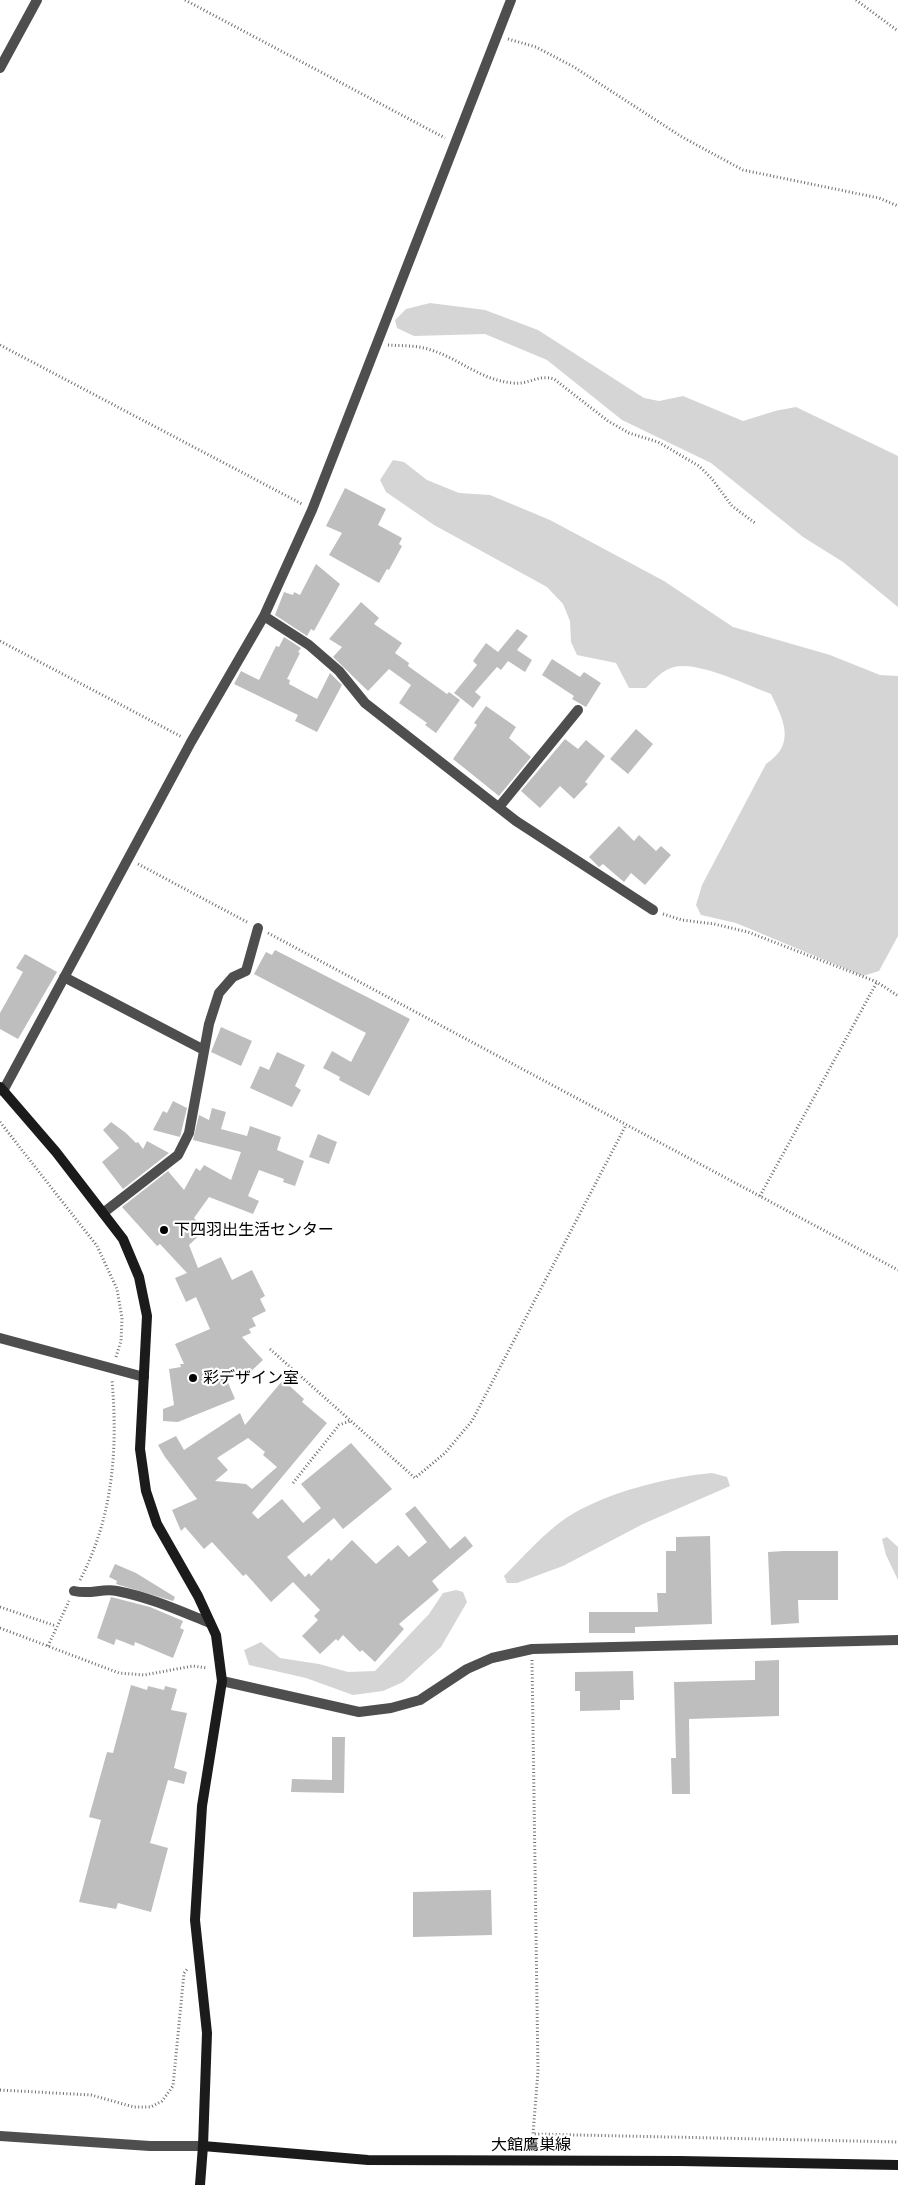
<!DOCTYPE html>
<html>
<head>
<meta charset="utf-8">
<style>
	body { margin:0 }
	canvas { display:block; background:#fff }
</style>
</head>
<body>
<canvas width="898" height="2185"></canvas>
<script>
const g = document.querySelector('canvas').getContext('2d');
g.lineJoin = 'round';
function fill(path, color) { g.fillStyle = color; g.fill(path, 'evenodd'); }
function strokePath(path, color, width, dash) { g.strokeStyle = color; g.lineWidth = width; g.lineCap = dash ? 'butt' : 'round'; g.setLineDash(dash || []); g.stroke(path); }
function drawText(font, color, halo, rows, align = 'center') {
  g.font = font + ' "Exo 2","Noto Sans JP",sans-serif'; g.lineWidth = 4.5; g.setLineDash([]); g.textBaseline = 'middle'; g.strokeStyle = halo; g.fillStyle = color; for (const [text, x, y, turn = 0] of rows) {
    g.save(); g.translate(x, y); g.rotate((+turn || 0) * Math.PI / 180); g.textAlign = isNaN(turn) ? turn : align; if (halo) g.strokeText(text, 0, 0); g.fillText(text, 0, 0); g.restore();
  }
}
fill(new Path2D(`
	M430,303L485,310L538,330L644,398L659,401L683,396L743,421L775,411L796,407L898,456V607L843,562L803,537L711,463L622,420L547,360L485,334L414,336L397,328L395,320L406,309Z
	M393,460L404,462L427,480L459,493L490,495L550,520L664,581L733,627L830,655L880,675L898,676V936L879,971L863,976L736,923L701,915L696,905L702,885L766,764C796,744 784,721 771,694C747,685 698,661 674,667C662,670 654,680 646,688H629L616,663L577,655L571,642L570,621L563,604L547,587L434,525L386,492L380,480Z
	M712,1473L727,1477L730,1486L643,1524L563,1566L517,1583H507L504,1576C523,1557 543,1534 566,1518C604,1493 667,1477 712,1473Z
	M887,1537L898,1547V1580L886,1555L882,1539Z
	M456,1590L463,1592L467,1602L441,1647L403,1682L383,1691L353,1695L306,1678L249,1665L244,1650L261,1642L280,1658L319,1664L348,1672L375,1671L429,1614L443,1593Z`), '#d5d5d5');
fill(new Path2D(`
	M345,488L386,509L378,525L402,538L399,544L402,546L389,570L387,569L379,583L329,555L342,533L326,526Z
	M316,564L340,584L314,631L311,629L307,636L275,615L284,592L293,595L294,592L300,595Z
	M361,602L379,618L374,624L402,643L395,653L409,663L408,666L447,694L449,692L460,700L436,733L425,725L427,723L399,703L411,685L389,669L368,691L333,657L342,647L329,639Z
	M517,629L528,636L517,650L532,660L525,672L508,661L501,670L497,667L475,692L481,697L473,708L454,693L477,665L473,661L486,643L498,652Z
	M284,637L301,648L298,652L300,653L287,679L290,680L289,684L317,699L330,673L342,685L317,732L295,721L298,715L234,684L241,671L259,680L276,646L279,647Z
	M552,659L580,677L584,672L601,683L586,707L572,699L574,696L542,675Z
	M486,706L516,727L509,738L531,757L499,796L453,759L477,725L474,723Z
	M636,729L653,744L628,774L610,759Z
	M565,739L578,749L586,740L605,756L585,782L588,784L574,799L560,786L540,808L521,791Z
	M619,826L634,841L639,835L656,851L661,846L671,855L645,885L631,873L624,882L603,864L599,867L589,857Z
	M275,950L410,1019L369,1096L339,1080L340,1077L323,1068L332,1051L351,1062L366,1033L254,974L266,952L272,955Z
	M25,954L57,972L18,1039L0,1029V1013L23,972L16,968Z
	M221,1027L252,1041L241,1066L211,1052Z
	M277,1052L305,1065L295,1086L301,1090L292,1107L250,1088L260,1066L269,1070Z
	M173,1101L187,1108L180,1137L153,1130L163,1111L167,1113Z
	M212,1108L226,1112L221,1129L247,1136L250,1126L281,1137L277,1150L304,1161L295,1186L283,1182L284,1179L259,1170L248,1196L259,1201L253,1214L209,1197L194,1218L205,1230L189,1245L198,1268L221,1257L232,1280L252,1270L265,1296L260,1299L266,1311L252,1318L256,1326L249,1329L251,1333L242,1337L263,1360L247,1375L227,1380L235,1399L178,1422L163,1421V1409L174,1405L169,1369L181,1367L180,1364H184L175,1344L210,1329L196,1297L186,1302L175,1278L187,1273L160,1244L157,1246L122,1207L168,1171L184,1190L196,1168L200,1171L204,1165L231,1180L241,1152L193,1140L199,1115L209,1120Z
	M111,1122L126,1133L136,1143L138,1142L143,1149L147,1141L169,1153L123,1189L102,1162L119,1148L103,1130Z
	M318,1134L337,1142L329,1164L309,1157Z
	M283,1380L304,1399L302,1402L327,1423L252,1513L258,1519L282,1499L303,1523L321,1508L301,1484L351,1443L392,1489L343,1529L334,1518L287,1557L305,1577L309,1573L311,1576L329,1558L331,1561L352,1540L376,1564L398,1545L409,1557L427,1542L405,1514L415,1506L450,1549L465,1536L473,1546L432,1581L439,1590L399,1624L404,1629L375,1662L362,1650L360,1652L343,1635L338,1641L336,1639L320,1654L302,1636L318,1620L314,1616L320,1610L293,1582L271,1602L246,1574L243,1576L212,1542L204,1549L185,1527L181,1531L172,1510L197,1499L165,1457L158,1445L176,1436L184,1450L240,1413L245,1425ZM248,1438L265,1452L263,1455L277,1467L252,1489L246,1484L215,1481L228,1470L217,1458Z
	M710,1536L712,1624L635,1627V1633H589V1612H658L657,1593H666V1551H676V1537Z
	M784,1551H838V1600H798L799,1623L771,1625L768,1552Z
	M115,1564L136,1573L175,1597L173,1601L116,1584L117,1581L109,1577Z
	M111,1597L150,1607L183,1621L180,1628L184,1630L173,1658L135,1642L134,1646L116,1639L114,1645L97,1638Z
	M779,1660V1716L689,1719L690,1794H672L671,1758H676L674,1682L755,1680V1661Z
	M633,1671L634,1700H620V1710L580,1711V1691H575V1672Z
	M131,1685L147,1690L148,1686L164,1690L165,1686L177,1689L171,1710L187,1713L174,1768L187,1772L184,1784L168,1780L150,1843L168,1848L151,1912L118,1903L116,1909L79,1902L101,1820L89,1817L107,1752L113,1753Z
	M332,1737H345L344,1793L291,1792L292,1779L332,1780Z
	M491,1890L492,1935L413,1937V1892Z`), '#bebebe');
strokePath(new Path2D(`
	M185,0L445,138
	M856,0L898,31
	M508,39L536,47L574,67L682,137L743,170L879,198L898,206
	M0,345L302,504
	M388,345C402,346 417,345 431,350C460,359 480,380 513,383C529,385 538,374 554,379L608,421L629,433L658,442L699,466L712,479L732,506L755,523
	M0,641L182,737
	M138,864L247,922
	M663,914L682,920L714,924L748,932L877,982L898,996
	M268,933L898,1270
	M0,1122L97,1246L117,1289L122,1318L121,1341L116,1357
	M760,1196L877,982
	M270,1349L415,1478L445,1453L472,1421L626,1125
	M293,1483L339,1425L350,1421
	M80,1580C113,1517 118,1450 112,1380
	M0,1607L56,1626
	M0,1628L119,1673L144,1675L193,1666L207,1668
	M48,1646L69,1601
	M532,1660L538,2071L533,2134L898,2142
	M0,2090L91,2095L134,2107H151L162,2101L173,2086L184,1973L188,1968`), '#707070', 3, [1, 2.5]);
strokePath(new Path2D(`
	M0,68L37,0
	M264,616L309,645L339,671L365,703L516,821L653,910
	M499,807L578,710
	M64,977L204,1050
	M3,1091L191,742L264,616L312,510L511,0
	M103,1213L178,1155L189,1133L209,1024L219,993L233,977L246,971L258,928
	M0,1338L144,1377
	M74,1591C91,1595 102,1588 117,1591C149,1597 180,1611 210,1623
	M222,1681L359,1712L391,1708L420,1700L467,1669L492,1658L532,1649L898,1640
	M0,2136L150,2146H203`), '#4e4e4e', 10);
strokePath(new Path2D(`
	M0,1087L56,1152L123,1239L139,1277L147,1316L140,1449L146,1491L157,1524L198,1596L216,1635L222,1681L202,1806L195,1920L207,2033L203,2146L200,2185
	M203,2146L368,2160L680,2161L898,2165`), '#1b1b1b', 10);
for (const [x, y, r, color] of [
	[164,1230,5,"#000"],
	[193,1378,5,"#000"]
]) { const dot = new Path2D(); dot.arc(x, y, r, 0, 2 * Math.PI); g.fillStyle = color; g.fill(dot); strokePath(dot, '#fff', 2); }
drawText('16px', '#000', '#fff', [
	["下四羽出生活センター",174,1230],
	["彩デザイン室",203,1378]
], 'left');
drawText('16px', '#000', '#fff', [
	["大館鷹巣線",531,2145]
]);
</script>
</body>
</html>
